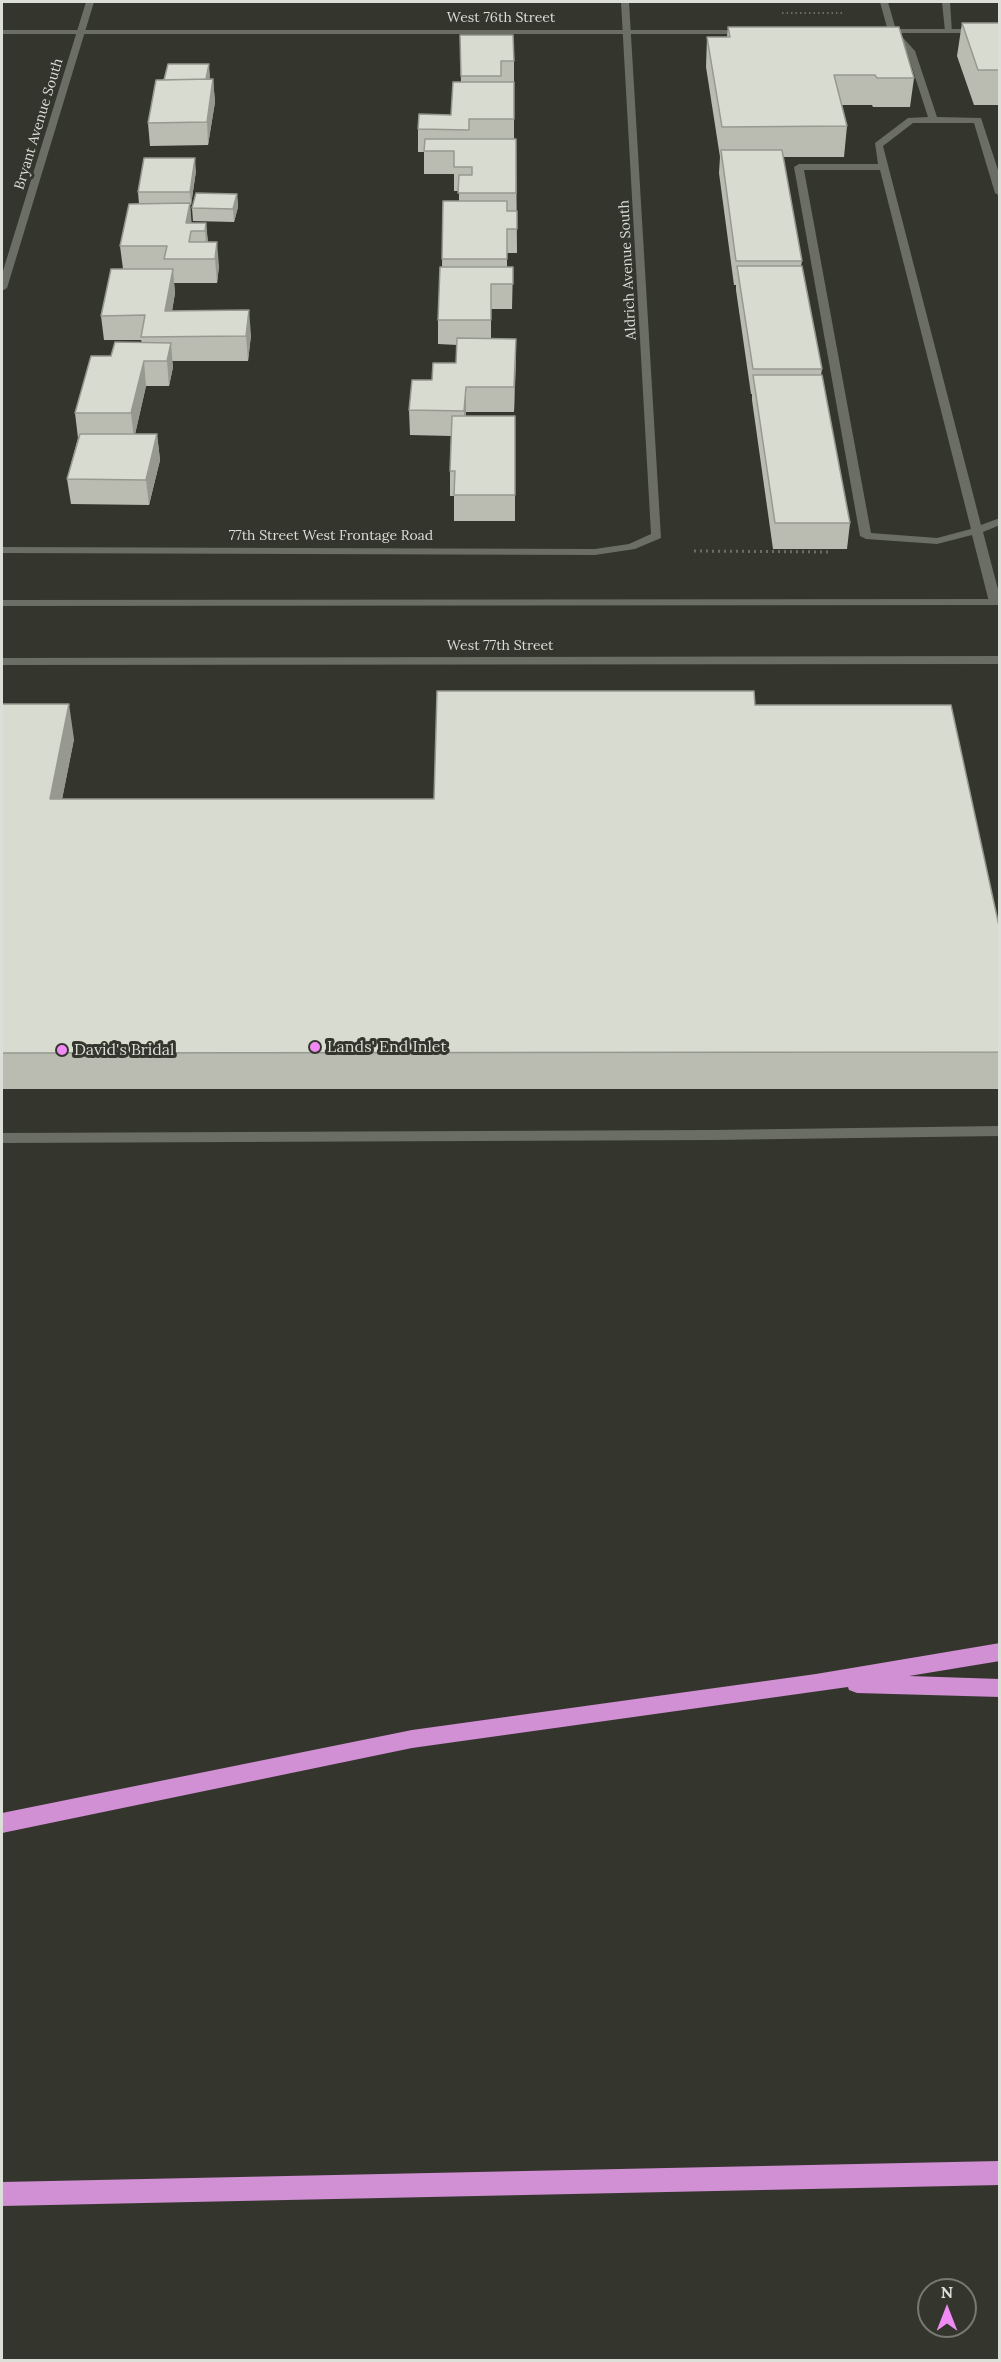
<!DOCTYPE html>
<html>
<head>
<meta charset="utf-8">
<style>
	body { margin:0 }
	#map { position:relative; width:1001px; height:2362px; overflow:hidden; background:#34362d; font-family:Lora,serif }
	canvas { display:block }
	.frame { position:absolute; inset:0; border:3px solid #dcded8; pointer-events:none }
	.north { position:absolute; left:917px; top:2278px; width:60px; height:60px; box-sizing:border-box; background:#34362d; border:2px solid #777971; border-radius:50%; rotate:0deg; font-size:16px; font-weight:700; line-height:24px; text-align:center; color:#dcded8 }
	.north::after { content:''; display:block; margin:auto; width:21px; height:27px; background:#f08bf5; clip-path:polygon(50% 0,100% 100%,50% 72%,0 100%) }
</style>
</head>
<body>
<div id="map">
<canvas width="1001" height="2362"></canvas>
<div class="frame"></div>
<div class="north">N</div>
</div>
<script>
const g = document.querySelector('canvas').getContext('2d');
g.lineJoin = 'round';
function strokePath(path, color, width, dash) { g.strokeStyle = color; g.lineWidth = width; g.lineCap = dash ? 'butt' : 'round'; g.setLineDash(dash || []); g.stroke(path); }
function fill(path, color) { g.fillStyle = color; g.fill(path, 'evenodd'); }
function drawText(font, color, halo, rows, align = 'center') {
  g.font = font + ' Lora,serif'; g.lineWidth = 6; g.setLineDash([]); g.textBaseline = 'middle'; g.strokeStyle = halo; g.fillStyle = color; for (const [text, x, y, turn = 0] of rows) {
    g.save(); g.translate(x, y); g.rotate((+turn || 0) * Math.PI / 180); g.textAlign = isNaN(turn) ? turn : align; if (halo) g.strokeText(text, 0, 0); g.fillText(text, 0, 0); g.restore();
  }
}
strokePath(new Path2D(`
	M782,13H844`), '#6c6e66', 2, [1.5, 3]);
strokePath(new Path2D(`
	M694,551L831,552`), '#6c6e66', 3, [2, 4]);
fill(new Path2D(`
	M880,2H888L896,30L915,51L937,117L981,118L1000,176V196L995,193L974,123H913L883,146L981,525L1000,518V525L983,532L1000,597V604L995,605L989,602L972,535L937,544L866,539L860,536L794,167L799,164H878L875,143L908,118L928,117L907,52L888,31ZM804,170H880L971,529L937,538L871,533Z
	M942,2H950L952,33L945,31Z
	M1000,1126V1136L712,1140L2,1143V1133L712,1130Z`), '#6b6e64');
fill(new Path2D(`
	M86,2H94L7,288L2,291V274Z
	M621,2H629L661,538L635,549L595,555L2,553V547L595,549L629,544L651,534Z`), '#6b6e64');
fill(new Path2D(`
	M877,29H1000V33H877Z
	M2,30H748L752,32L748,34H2Z
	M1000,599V605L2,606V600Z
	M1000,656V664L2,665V658Z`), '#6b6e64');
fill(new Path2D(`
	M1000,1643V1661L909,1676L1000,1679V1697L857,1693L849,1690L848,1687L412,1748L2,1833V1813L412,1730L816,1674Z
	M1000,2161V2185L2,2206V2182Z`), '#d18fd4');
fill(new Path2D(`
	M962,23H999V105H974L957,56Z
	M728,27L914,78L910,107H873L872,105H842L847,126L844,157H783L802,261L801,266L822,369L821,375L850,523L847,549H773L752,400V394H751L736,290V285H734L719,173L720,157L706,67L707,37H727Z
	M460,35L514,61V139H516L517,253H507V267H513L512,309H491V339H516L514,412H466V416H515V521H454V496H450V471L451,436L410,435L409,410L432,380L456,363L457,345L438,344V320L442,267L443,201H459V191H454V174H424V152H418V129L451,115L461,82Z
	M210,76L209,79H213L215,102L208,145L150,146L148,123Z
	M196,171L191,205H190L191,223H206L208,242L219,266L217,283H174L175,293L172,311L251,335L248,361H172L173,367L169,386H146L135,434H157L160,460L149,505L71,504L67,479L78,438L75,413L111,356L142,343L141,340H104L101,316L123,269L120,246L139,204L138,192Z
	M237,194L238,207L234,222L193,221L192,208Z
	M2,704L74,739L62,799H434L755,705L999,926V1089H2Z`), '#babcb2');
fill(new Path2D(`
	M209,64L210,76L206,94L205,81Z
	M213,79L215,102L208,145L207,122Z
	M195,158L196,171L191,205L190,192Z
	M237,194L238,207L234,222L233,209Z
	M190,203L192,227L186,223Z
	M206,223L208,247L207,255L205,231Z
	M217,242L219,266L217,283L215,259Z
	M173,269L175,293L168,335L165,311Z
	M249,310L251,335L248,361L246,336Z
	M516,339V364L514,412V387Z
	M171,343L173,367L169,386L167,361Z
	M144,361L146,386L134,439L131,413Z
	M466,387V412L464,436V411Z
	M157,434L160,460L149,505L146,480Z
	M69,704L74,739L55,835L50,799Z`), '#979991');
const building = new Path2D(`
	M962,23H999V70H978Z
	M728,27H899L914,78H877L875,75H834L847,126L722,127L707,37H730Z
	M460,35H513L514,61H501V76H461Z
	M168,64H209L206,79L164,80Z
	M213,79L207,122L148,123L156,80Z
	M453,82H514V119H469V130L418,129L419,114L451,115Z
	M425,139H516V193H458L459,175H472V167H454V151H424Z
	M721,150H782L802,261H736Z
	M144,158H195L190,192H138Z
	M196,193L237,194L233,209L192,208Z
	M443,201H507V211H517V229H507V259H442Z
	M190,203L186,223H206L205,231H191L189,242H217L215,259H164L167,246H120L129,204Z
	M737,266H802L822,369H753Z
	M440,267H513V284H491V320H438Z
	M111,269H173L165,311L249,310L246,336L141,337L145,315L101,316Z
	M457,338L516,339L514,387H466L464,411L409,410L412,380H432L433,363H456Z
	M115,342L171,343L167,361H144L131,413H75L91,356H111Z
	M753,375H822L850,523H775Z
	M452,416H515V495H454L455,471H450Z
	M80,434H157L146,480L67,479Z
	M437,691H754L755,705H951L999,926V1052L2,1053V704H69L50,799H434Z`);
fill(building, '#d8dbcf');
strokePath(building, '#979991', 1.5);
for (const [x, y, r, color] of [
	[315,1047,6,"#f08bf5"],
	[62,1050,6,"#f08bf5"]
]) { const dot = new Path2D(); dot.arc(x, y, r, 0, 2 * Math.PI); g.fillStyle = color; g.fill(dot); strokePath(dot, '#34362d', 2); }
drawText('14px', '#dcded8', '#34362d', [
	["West 76th Street",501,18],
	["Bryant Avenue South",39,124,-73],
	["Aldrich Avenue South",628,270,-93],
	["77th Street West Frontage Road",331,536],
	["West 77th Street",500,646]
]);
drawText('16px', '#dcded8', '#34362d', [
	["Lands' End Inlet",327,1047],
	["David's Bridal",74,1050]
], 'left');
</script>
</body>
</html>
